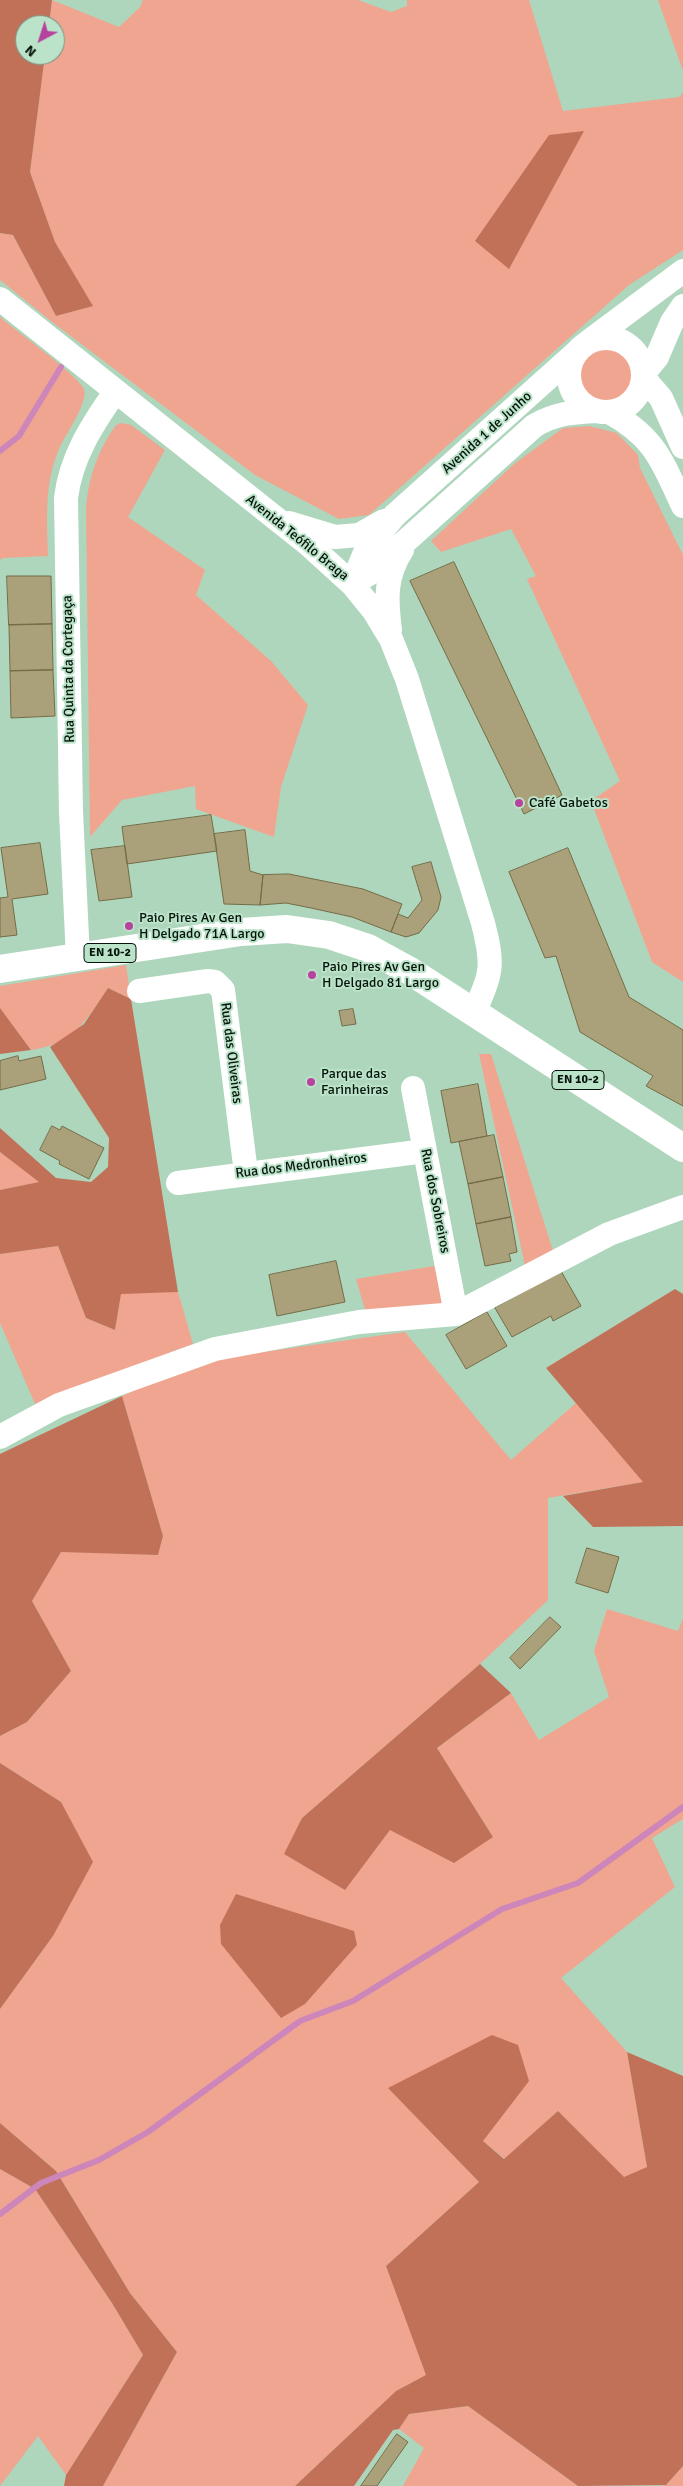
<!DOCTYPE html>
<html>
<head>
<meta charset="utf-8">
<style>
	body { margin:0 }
	#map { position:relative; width:683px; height:2486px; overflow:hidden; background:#aed6bc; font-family:Signika,sans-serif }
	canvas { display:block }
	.north { position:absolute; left:15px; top:15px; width:50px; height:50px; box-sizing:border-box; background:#bbe3c9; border:1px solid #73907d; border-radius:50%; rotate:220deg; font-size:14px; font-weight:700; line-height:20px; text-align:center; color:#06140b }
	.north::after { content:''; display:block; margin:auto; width:18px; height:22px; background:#b6449e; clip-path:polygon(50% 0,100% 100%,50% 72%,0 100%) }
</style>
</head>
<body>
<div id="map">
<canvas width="683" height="2486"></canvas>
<div class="north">N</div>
</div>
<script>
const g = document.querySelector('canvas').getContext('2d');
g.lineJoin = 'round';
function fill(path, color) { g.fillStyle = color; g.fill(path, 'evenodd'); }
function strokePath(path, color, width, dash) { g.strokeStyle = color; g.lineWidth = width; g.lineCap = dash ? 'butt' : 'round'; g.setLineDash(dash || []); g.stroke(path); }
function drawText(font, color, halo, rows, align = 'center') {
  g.font = font + ' Signika,sans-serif'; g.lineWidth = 4; g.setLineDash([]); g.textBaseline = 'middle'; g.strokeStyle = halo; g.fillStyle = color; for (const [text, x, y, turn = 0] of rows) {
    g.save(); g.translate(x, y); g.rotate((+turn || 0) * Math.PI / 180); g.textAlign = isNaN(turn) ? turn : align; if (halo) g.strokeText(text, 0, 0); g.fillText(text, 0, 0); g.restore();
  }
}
fill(new Path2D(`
	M52,0L119,27L140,7L143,0H358L391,12L407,6V0H529L563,111L679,97L683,93V250L629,285L369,515L339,519L255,475L52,322L0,280V233L13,235L56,316L92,306L55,242L30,172L45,55H55V25H49Z
	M658,0H683V71Z
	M0,317C15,330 78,375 84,389C89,401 66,434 60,447C44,481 47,519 48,556L3,558L0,560Z
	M580 375a26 26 0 1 1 52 0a26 26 0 1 1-52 0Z
	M122,423L131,425L165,450L128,517L205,570L196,595L271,661L308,705L281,787L274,837L196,809L195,786L122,800L90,837L86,508C88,478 98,450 116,425Z
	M589,426L617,433L638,455L640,468L683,555V982L652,962L591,801L620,781L527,579L536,576L511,529L441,552L431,541L514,464L563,428Z
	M126,965L131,999L108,988C86,1021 73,1044 31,1050L0,1008V986Z
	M479,1054H491L553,1251L525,1266Z
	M0,1152L40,1182L0,1190Z
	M58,1246L86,1318L115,1330L121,1293L178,1292L193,1344L35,1404L0,1323V1254Z
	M434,1266L444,1298L439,1307L366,1313L356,1279Z
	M405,1332L511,1460L576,1403L644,1482L548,1498V1600L480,1664L302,1818L345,1889L390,1830L493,1837L437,1748L511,1693L539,1740L609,1697L594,1651L607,1609L678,1631L683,1618V1819L652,1838L675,1887L561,1978L627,2052L647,2167L624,2178L558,2111L505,2159L483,2141L389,2088L479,2182L386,2266L427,2375L396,2391L295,2486H103L177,2352L130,2293L56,2171L0,2123V2009L53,1936L61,1802L0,1763V1736L27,1722L71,1671L32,1601L61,1551L158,1555L163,1536L122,1396L199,1361Z
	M0,2169L35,2189L112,2303L143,2355L66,2475L38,2436L0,2486Z
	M468,2406L578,2486H403L424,2448L399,2429L409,2414Z
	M683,2466V2486H659L666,2485Z`), '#f0a590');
fill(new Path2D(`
	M0,0H52L49,25H25V55H45L30,172L55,242L93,306L56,316L13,235L0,233Z
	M584,131L509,269L475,241L549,135Z
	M108,988L131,999L178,1292L121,1294L115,1330L86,1318L58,1246L0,1254V1190L39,1182L0,1152V1128L56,1178L91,1182L108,1167L109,1138L50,1047L84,1024Z
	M0,1008L31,1050L0,1054Z
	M675,1289L683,1294V1526L593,1527L563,1496L643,1482L546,1368Z
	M122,1396L163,1536L158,1555L61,1552L32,1601L71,1671L27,1722L0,1736V1454Z
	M480,1664L511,1693L437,1748L493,1837L454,1863L390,1830L345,1890L284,1854L302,1818Z
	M0,1763L61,1802L93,1862L53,1936L0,2009Z
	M236,1894L354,1931L357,1945L305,2004L281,2018L221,1944L220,1925Z
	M492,2035L518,2045L529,2081L483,2141L504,2159L558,2111L624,2177L647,2167L627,2052L683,2076V2466L666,2485L578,2486L468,2406L409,2414L399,2429L393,2430L354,2486H295L396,2391L426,2375L386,2266L479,2182L388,2088Z
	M0,2123L56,2171L130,2293L177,2352L103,2486H64L66,2475L143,2355L112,2303L35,2189L0,2169Z`), '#c27159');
strokePath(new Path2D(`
	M0,451L19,436L61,367
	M0,2214L41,2183L99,2160L148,2132L300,2021L353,2001L502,1909L578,1883L683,1807`), '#cd86ba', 6);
const building = new Path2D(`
	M454,562L562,795L524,814L410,581Z
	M7,576H51L52,624L9,625Z
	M52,624L53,670L10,671L9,625Z
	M53,670L55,716L11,718L10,671Z
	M211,815L217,851L127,864L122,827Z
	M245,830L250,871L263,875L260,905L224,904L214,834Z
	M40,843L48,894L12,899L17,935L0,937V898L8,897L1,848Z
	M125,846L132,897L99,901L91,850Z
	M568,848L629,997L683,1030V1106L646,1086L653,1076L580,1032L556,956L545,958L509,872Z
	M431,862L441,897L438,910L419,933L406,937L391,932L398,914L408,918L422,900L412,867Z
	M289,874L363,889L402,904L391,932L352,917L311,908L286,903L260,905L263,875Z
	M353,1009L356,1024L342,1026L339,1011Z
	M18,1056L19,1061L41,1056L46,1079L0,1090V1061Z
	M478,1084L487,1136L451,1143L441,1091Z
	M52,1126L60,1130L62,1126L104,1148L89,1179L59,1164L60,1161L40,1150Z
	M494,1135L503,1177L468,1184L459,1142Z
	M503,1177L511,1217L476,1224L468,1184Z
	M511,1217L517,1252L509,1254L511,1261L485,1266L476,1224Z
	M336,1261L345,1302L277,1316L269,1275Z
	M561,1271L581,1306L553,1321L551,1316L512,1337L495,1308Z
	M487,1312L507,1346L466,1369L446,1335Z
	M587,1548L619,1557L608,1593L576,1583Z
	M550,1617L561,1627L520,1669L510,1658Z
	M397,2434L408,2442L377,2486H361Z`);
fill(building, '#aaa17a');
strokePath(building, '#756c47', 1);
strokePath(new Path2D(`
	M0,299L308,544L352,584L374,611L391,639L407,679L483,923C494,966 492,972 474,1013
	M569 375a37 37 0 1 1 74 0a37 37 0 1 1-74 0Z
	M588,342L683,271
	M643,374L657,357L672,322L683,306
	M643,377L661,398L683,447
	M609,412C655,437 662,461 683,506
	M289,523L335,537L359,535L384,521
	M352,584L366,550L395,515L578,351
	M352,584L369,574L534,426C555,413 574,412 598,411
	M390,630C386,599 385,576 402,550
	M78,958L71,812L66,498C71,457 92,425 115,392
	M139,991L208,981L215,982L223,990L246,1173
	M413,1088L456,1314
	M178,1183L425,1151
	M0,1437L59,1405L215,1349L359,1322L456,1314L609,1234L683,1207`), '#fff', 24);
strokePath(new Path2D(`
	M0,969L241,932L287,929L329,935L368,948L410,971L683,1148`), '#fff', 28);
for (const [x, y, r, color] of [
	[519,803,5,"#b6449e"],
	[129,926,5,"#b6449e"],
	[312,975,5,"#b6449e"],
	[311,1082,5,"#b6449e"]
]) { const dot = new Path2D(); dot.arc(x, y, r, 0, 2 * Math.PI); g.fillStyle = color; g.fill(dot); strokePath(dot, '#bbe3c9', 2); }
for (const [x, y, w] of [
	[110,953,52],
	[578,1080,52]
]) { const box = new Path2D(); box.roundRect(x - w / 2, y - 9.5, w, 19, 4); g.fillStyle = '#bbe3c9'; g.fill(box); strokePath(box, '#06140b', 1); }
drawText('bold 12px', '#06140b', null, [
	["EN 10-2",110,953],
	["EN 10-2",578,1080]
]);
drawText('14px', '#06140b', '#bbe3c9', [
	["Avenida 1 de Junho",487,433,-42],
	["Avenida Teófilo Braga",297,538,39],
	["Rua Quinta da Cortegaça",69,669,-91],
	["Rua das Oliveiras",231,1053,83],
	["Rua dos Medronheiros",301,1166,-7],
	["Rua dos Sobreiros",435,1201,79]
]);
drawText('14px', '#06140b', '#bbe3c9', [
	["Café Gabetos",529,803],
	["Paio Pires Av Gen",139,918],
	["H Delgado 71A Largo",139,934],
	["Paio Pires Av Gen",322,967],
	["H Delgado 81 Largo",322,983],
	["Parque das",321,1074],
	["Farinheiras",321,1090]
], 'left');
</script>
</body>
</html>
